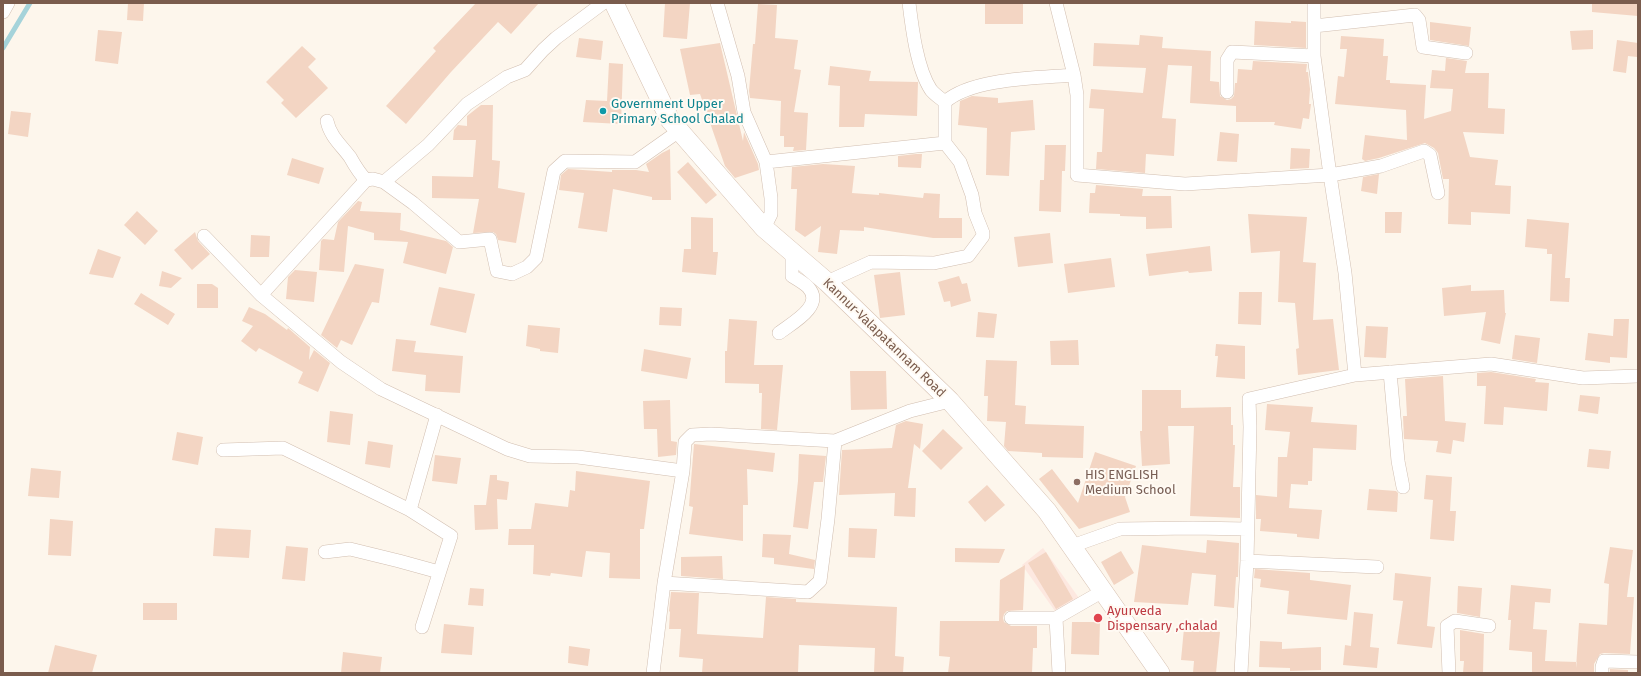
<!DOCTYPE html>
<html>
<head>
<meta charset="utf-8">
<style>
	body { margin:0 }
	#map { position:relative; width:1641px; height:676px; overflow:hidden; background:#fdf6ec; font-family:"Fira Sans",sans-serif }
	canvas { display:block }
	.frame { position:absolute; inset:0; border:4px solid #7a5c4d; pointer-events:none }
</style>
</head>
<body>
<div id="map">
<canvas width="1641" height="676"></canvas>
<div class="frame"></div>
</div>
<script>
const g = document.querySelector('canvas').getContext('2d');
g.lineJoin = 'round';
function fill(path, color) { g.fillStyle = color; g.fill(path, 'evenodd'); }
function strokePath(path, color, width, dash) { g.strokeStyle = color; g.lineWidth = width; g.lineCap = dash ? 'butt' : 'round'; g.setLineDash(dash || []); g.stroke(path); }
function drawText(font, color, halo, rows, align = 'center') {
  g.font = font + ' "Fira Sans",sans-serif'; g.lineWidth = 4; g.setLineDash([]); g.textBaseline = 'middle'; g.strokeStyle = halo; g.fillStyle = color; for (const [text, x, y, turn = 0] of rows) {
    g.save(); g.translate(x, y); g.rotate((+turn || 0) * Math.PI / 180); g.textAlign = isNaN(turn) ? turn : align; if (halo) g.strokeText(text, 0, 0); g.fillText(text, 0, 0); g.restore();
  }
}
fill(new Path2D(`
	M1043,548L1079,598L1055,611L1022,565Z`), '#fde8e0');
strokePath(new Path2D(`
	M3,48L30,3`), '#a5d3da', 5);
fill(new Path2D(`
	M128,3H144L143,21L127,20Z
	M476,3H539L511,34L498,22L451,72L406,124L386,106L436,51L433,48Z
	M665,3H690L687,39L663,37Z
	M985,3H1023V24H985Z
	M1592,3H1638V16L1592,12Z
	M758,4L777,5L775,38L798,40L794,69L801,70L794,112L808,113L806,150L793,151L794,147H784V136H780L781,101L750,98L749,91L753,44H755Z
	M1255,21L1291,23V21L1306,22V48L1254,45Z
	M1430,22L1471,27L1469,46L1430,40Z
	M98,30L122,32L118,64L95,61Z
	M1593,30V49L1572,50L1570,31Z
	M1140,35L1163,37L1162,48L1211,51L1210,81L1219,82L1220,96L1227,100L1231,99L1234,96L1235,83H1237L1238,69L1252,70L1253,61L1307,64L1306,72H1308L1310,89L1309,104H1311L1309,119L1303,118L1301,129L1274,125L1275,122H1236V106L1190,103L1192,66L1168,65L1162,118L1176,119L1174,156L1146,154L1145,173L1096,169L1097,152H1102L1104,109L1089,108L1091,89L1143,93L1146,68L1093,66L1094,43L1139,45Z
	M1341,36L1384,39L1383,56H1388L1386,80H1390V83L1426,85L1424,119L1451,111L1453,89L1430,88L1432,70L1445,71L1446,58L1467,61L1465,73H1489L1488,108L1505,109L1504,134L1463,132L1470,157L1498,160L1495,185L1511,186L1510,214L1471,212V225L1448,224L1449,179H1443L1438,153L1434,148L1425,143L1379,158L1365,161L1362,159L1365,135L1407,140L1406,110L1335,104L1338,76L1344,77L1347,49H1340Z
	M579,38L603,41L601,60L576,57Z
	M1617,40L1638,43L1637,57L1628,56L1626,73L1613,71Z
	M720,43L743,141L744,132L758,164L759,170L735,178L725,166L700,94L690,95L680,49Z
	M302,46L316,59L308,67L328,88L296,118L281,103L284,100L266,82Z
	M609,63L623,64L621,124L583,122L586,100L607,101Z
	M830,66L871,71L869,81L918,82L917,116L865,114L864,127H839L840,86L828,85Z
	M972,96L998,98V103L1033,100L1035,130L1011,132L1009,176L986,175L987,128L958,125L960,101Z
	M481,105H493L492,160L500,161L498,188L525,193L516,243L498,240L496,234L493,232L473,233L479,199L432,198V176L473,177L476,140H453L454,130L458,125L467,126V116Z
	M11,111L31,113L28,137L8,134Z
	M1220,132L1239,134L1237,162L1217,161Z
	M1045,145H1066L1065,171H1062L1061,212L1039,211L1040,180H1044Z
	M1291,148L1310,149L1309,168L1290,169Z
	M670,149L671,200H652V197L613,189L607,232L578,228L584,193L559,190L561,175L568,169L612,172V170H636L649,172L646,164L662,153Z
	M916,154H922L921,168L898,167V156Z
	M292,158L324,168L319,184L287,175Z
	M688,162L717,195L706,204L677,172Z
	M823,164L855,166L852,193L879,195V193L923,198L924,193L940,194L939,218H962V238H933L864,227V231L840,230L837,254L818,252L821,226L805,237L795,230L797,189H791L792,167Z
	M1379,174L1377,194L1361,191L1363,177Z
	M1096,185L1143,189L1142,196H1171L1172,228L1146,229V217L1120,216V214L1089,213L1090,193H1095Z
	M358,201L362,202L360,211L401,213L400,230L446,241L453,247L446,274L403,263L408,242L374,240V233L348,226L344,272L319,270L321,241L323,239L334,240L338,222Z
	M137,211L158,231L145,245L124,225Z
	M1385,212H1402L1401,233H1385Z
	M1248,214L1307,217L1303,262L1316,263L1313,320L1333,319L1339,370L1298,375L1296,349L1299,348L1295,303L1278,302L1280,251L1251,253Z
	M691,217L713,218V252H718L716,275L682,272L684,249H691Z
	M1527,219L1569,223L1565,278H1570L1569,302L1550,301L1552,254H1547V249L1525,247Z
	M195,232L198,241L210,254L192,270L174,250Z
	M1050,233L1053,263L1018,267L1014,237Z
	M251,235L270,236L269,257H250Z
	M1210,246L1212,271L1189,273L1188,271L1149,276L1146,254Z
	M98,249L121,257L113,278L89,274Z
	M1111,258L1115,287L1068,293L1064,264Z
	M355,264L384,269L379,303L372,302L352,345L341,340L337,348L321,335Z
	M295,270L317,272L314,302L286,299L288,277Z
	M162,271L182,278L171,288L159,286Z
	M900,272L905,315L880,318L874,275Z
	M959,276L962,284L967,283L971,301L951,307L950,301L944,302L938,282Z
	M197,284H212L218,288V308H197Z
	M1471,285V291L1504,290L1505,313H1506L1500,344L1481,340L1486,312L1444,316L1442,288Z
	M439,287L475,294L466,333L430,325Z
	M1239,292H1262L1261,325L1238,324Z
	M141,293L175,314L168,325L134,304Z
	M249,307L265,314L287,330L288,328L310,347L309,360L314,350L330,363L318,392L298,383L303,372L259,348L256,352L241,341L253,326L242,321Z
	M660,307L682,308L681,326L659,325Z
	M978,312L997,314L994,338L976,337Z
	M729,319L757,321L754,365H783L777,430L761,429L762,393H759V384L725,383V351H727Z
	M1614,319H1629L1627,358L1610,357V363L1585,360L1588,333L1613,336Z
	M528,325L560,328L558,353L540,351V349L526,346Z
	M1366,326L1388,327L1386,358L1364,357Z
	M1515,335L1540,338L1537,363L1512,359Z
	M396,339L416,341L414,352L463,356L460,393L425,391L426,375L392,371Z
	M1078,340L1079,365H1051L1050,341Z
	M1216,344L1245,346V379L1216,377L1218,356H1215Z
	M644,349L691,358L687,379L641,371Z
	M986,360L1017,361L1015,405L1026,406L1025,424L1084,426L1083,458L1042,457V453L1008,451L1004,446L1006,422L987,421L988,396H984Z
	M850,371H886L887,409L851,410Z
	M1491,372L1536,379L1535,382L1549,383L1547,411L1504,407L1503,425L1484,424L1486,386H1477V373Z
	M1443,376L1445,421L1466,423L1464,442L1453,440L1451,454L1436,452L1438,441L1404,439L1403,416H1407L1405,379Z
	M1142,390H1181V408L1231,407V425H1233V445H1235L1233,487H1240V518L1190,516L1194,426H1168L1170,464L1142,466L1140,431H1142Z
	M1580,395L1600,397L1598,414L1578,411Z
	M670,400L671,441L677,442L676,455L658,457L657,429H644L643,401Z
	M1267,404L1313,407L1311,422L1357,425L1356,450L1313,448L1312,481H1308V485L1291,484L1289,508L1322,510L1319,539L1297,537V534L1260,531L1261,519H1256V495L1277,497L1278,457H1287L1290,432L1265,430Z
	M330,411L353,414L350,445L327,442Z
	M906,421L923,424L920,449L914,444L908,488H916L915,517L894,516L895,493L839,495L842,450L892,448L896,425Z
	M943,429L963,448L941,470L922,451Z
	M177,432L203,437L198,465L172,460Z
	M368,441L393,445L390,468L365,464Z
	M694,444L775,453L773,472L747,469L748,505H743V541L689,534L693,507L689,506Z
	M1589,449L1611,451L1609,469L1587,467Z
	M1095,452L1136,466L1125,497L1130,512L1079,529L1039,479L1052,469L1078,503Z
	M799,454L826,456L823,482H814L808,529L793,527L798,481Z
	M435,455L461,458L457,484L432,481Z
	M31,468L61,471L59,498L28,496Z
	M576,471L650,481L644,529H640V579L609,578L610,553L586,551L582,577L551,573L550,576L533,574L534,545H508L509,529H531L535,503L568,507L570,490L575,491Z
	M490,475H497V480L509,482L507,500L497,499L498,529L475,530L474,505H486Z
	M1426,475L1452,477L1450,511H1456L1454,541L1430,539L1433,500L1424,499Z
	M987,485L1005,505L985,522L968,502Z
	M1369,489L1396,491L1398,493L1397,512L1367,510Z
	M50,519L73,521L71,556L48,555Z
	M215,528L251,530L249,558L213,556Z
	M849,528L877,529L875,558L848,557Z
	M763,534L791,535L789,554L815,560L814,569L774,564V558L762,557Z
	M1207,540L1239,543L1238,577H1236L1234,608L1214,606L1216,575L1192,573L1188,605L1134,602L1142,545L1206,553Z
	M286,546L308,548L305,581L282,579Z
	M1610,547L1633,550L1627,597H1634L1630,654L1604,653L1600,654L1594,664V673H1532V652L1509,650L1511,620H1508L1511,585L1551,589L1550,603L1535,602L1533,629L1547,630L1545,661L1577,662L1576,668L1579,623L1607,625L1609,584L1604,583Z
	M955,548L1005,549L999,563L955,562Z
	M1121,551L1134,573L1114,585L1101,562Z
	M1046,552L1073,599L1056,609L1028,563Z
	M722,556L723,579L681,576V557Z
	M1025,565L1023,610L1007,611L1004,614L1003,618L1004,622L1011,626H1037V648H1033L1032,673H948L950,657L939,656L940,621H999L1000,580Z
	M1255,569L1310,573V580L1351,585L1347,620L1287,614L1289,591L1260,587L1261,579L1254,578Z
	M1395,573L1431,577L1427,626L1435,627L1432,648L1397,644L1403,601L1393,600Z
	M1458,586L1482,588L1480,617L1457,613Z
	M470,588L484,589L483,606L468,605Z
	M671,592L699,593L697,634L763,638L766,597L796,599V602L897,607L895,656L904,657L903,673H874L875,648L799,645L798,673H702L703,659L679,657L681,629H669L670,612L669,611Z
	M143,603H177V620H143Z
	M1354,612L1373,614L1370,647L1379,648L1377,668L1343,665L1345,645L1351,646Z
	M1072,622H1100L1099,655L1071,654Z
	M444,624L474,627L472,655L441,653Z
	M1184,628L1220,632L1216,673H1193L1194,661L1181,660Z
	M1460,630L1484,634L1483,673H1463L1464,661H1460Z
	M1260,641L1282,642V649L1321,647V670L1290,671V668L1259,667Z
	M55,645L97,655L92,673H48Z
	M569,646L590,649L588,666L568,663Z
	M343,652L382,657L380,673H341Z
	M1610,669L1628,670V673H1610Z`), '#f3d5c3');
const minor = new Path2D(`
	M717,3L738,76L744,112L766,162L771,198V214L764,228
	M909,3C912,28 917,69 931,90C934,94 940,98 945,102
	M1056,3L1074,75L1077,95V175L1185,184L1330,175L1381,166L1424,151L1430,155L1438,193
	M3,12L8,3
	M1314,26L1415,15L1419,20L1423,47L1466,53
	M1227,92V60L1232,52L1314,56
	M327,121C330,136 341,145 350,157C355,166 359,173 366,180
	M766,162L945,143
	M384,182L428,145L467,104L507,77L525,70L543,50L556,38L603,3
	M204,236L261,295L341,362L381,389L507,449L530,456L578,457L683,471
	M827,282L871,262L934,263L968,256L983,236V233L975,213L972,195L960,162L945,143V102C972,78 1038,78 1074,75
	M261,295L366,180L373,179L384,182L413,203L459,242L490,239L497,271L512,274L527,267L536,258L554,171L565,161L635,162L679,131
	M779,333C792,323 825,306 808,287C804,283 797,279 792,276V252
	M1390,372L1398,461L1403,487
	M1355,375L1491,364L1583,378L1638,376
	M223,450L283,448L410,510
	M1072,546L1120,529L1193,528L1247,529
	M325,552L350,549L399,561L439,572
	M1247,561L1377,567
	M664,583L808,592L820,581L828,519L835,441
	M1011,618H1056L1059,673
	M1056,618L1103,591
	M422,627L451,536L410,510L437,415
	M653,673L664,583L683,471L685,442L692,435L711,434L835,441L910,411L950,401
	M1241,673L1247,561L1250,427L1249,399L1355,375L1345,273L1330,175L1314,56V3
	M1449,673L1447,626L1455,621L1489,626
	M1602,673V667L1604,661L1638,662`);
const secondary = new Path2D(`
	M614,3L670,120L764,228L827,282L950,401L1047,511L1160,673`);
strokePath(minor, '#d1beb0', 14);
strokePath(secondary, '#d6c0b0', 20);
strokePath(minor, '#fff', 13);
strokePath(secondary, '#fff', 19);
for (const [x, y, r, color] of [
	[603,111,4,"#0f9aa8"],
	[1077,482,4,"#8d6e63"],
	[1098,618,5,"#e0444e"]
]) { const dot = new Path2D(); dot.arc(x, y, r, 0, 2 * Math.PI); g.fillStyle = color; g.fill(dot); strokePath(dot, '#fffaf3', 1.5); }
drawText('13px', '#0d838f', '#fffaf3', [
	["Government Upper",611,104],
	["Primary School Chalad",611,119]
], 'left');
drawText('13px', '#7a5c4d', '#fffaf3', [
	["Kannur-Valapatannam Road",884,338,44]
]);
drawText('13px', '#785e54', '#fffaf3', [
	["HIS ENGLISH",1085,475],
	["Medium School",1085,490]
], 'left');
drawText('13px', '#be3a42', '#fffaf3', [
	["Ayurveda",1107,611],
	["Dispensary ,chalad",1107,626]
], 'left');
</script>
</body>
</html>
